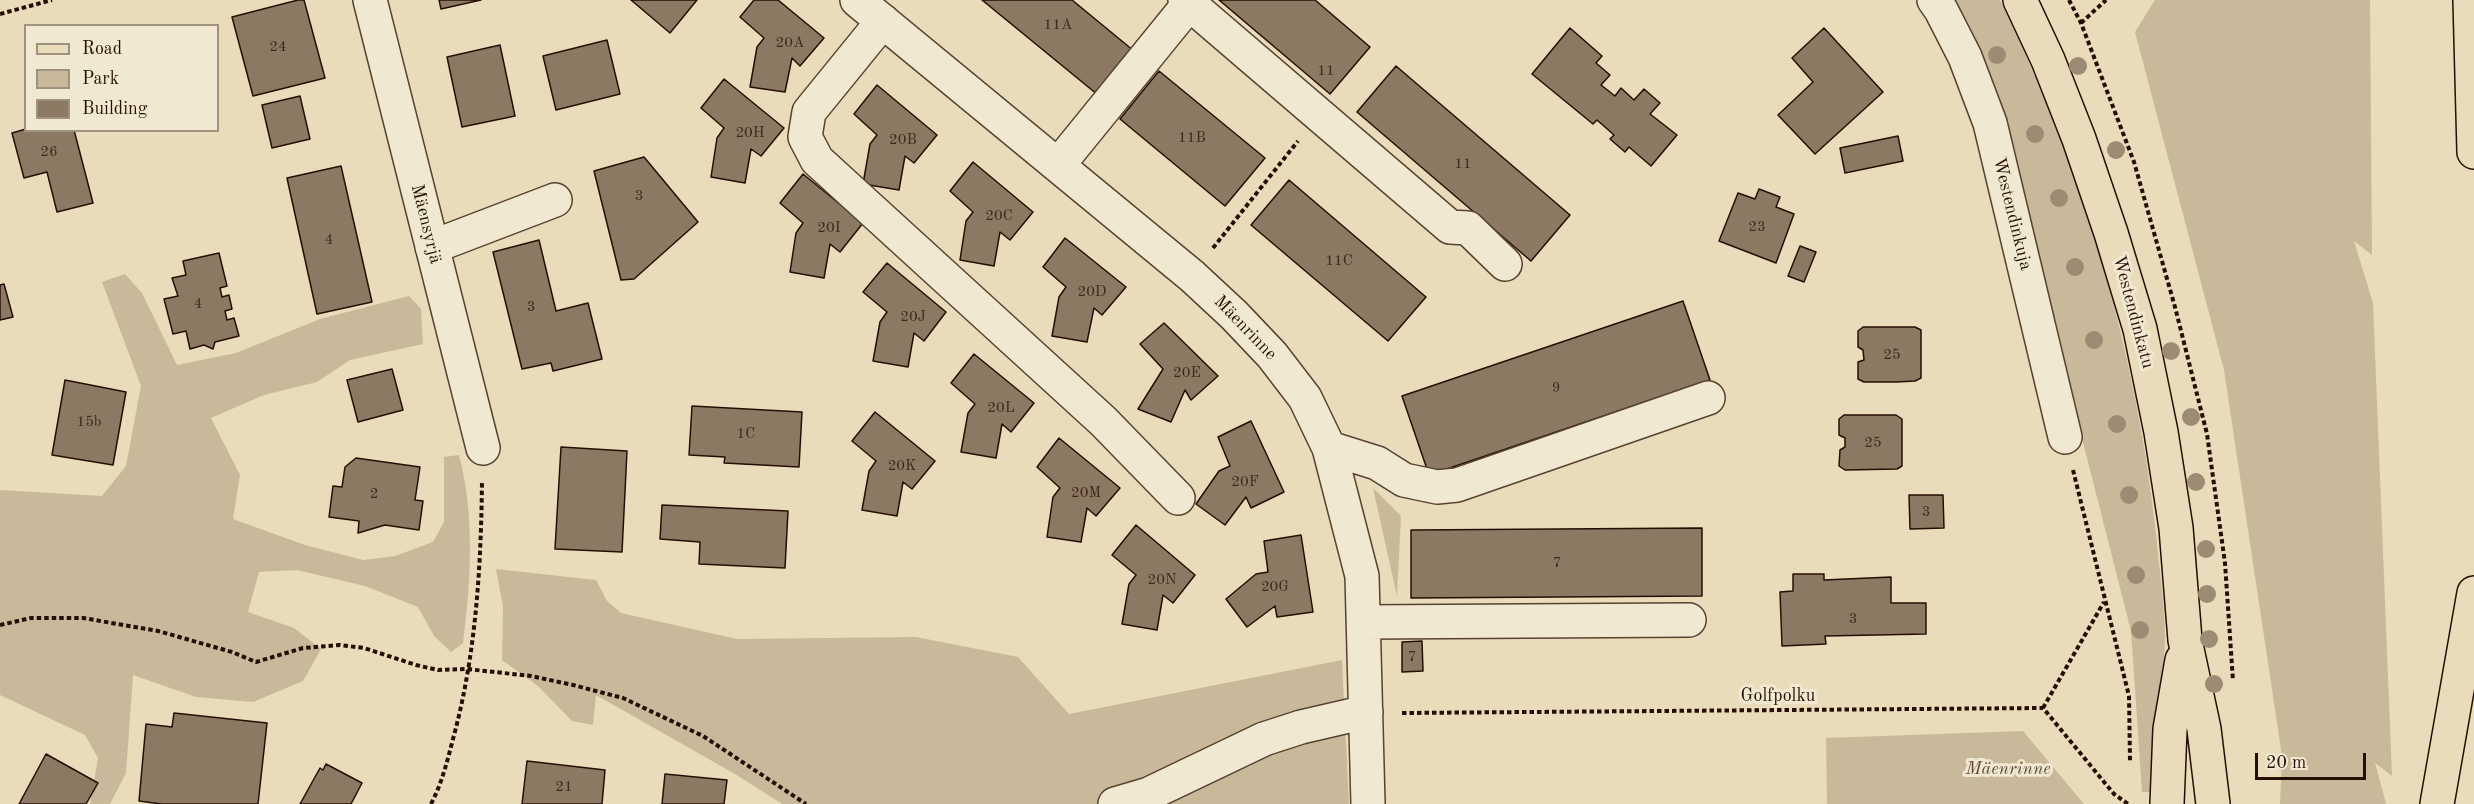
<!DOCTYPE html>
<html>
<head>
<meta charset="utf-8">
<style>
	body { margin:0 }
	#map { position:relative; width:2474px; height:804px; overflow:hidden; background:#e9dcba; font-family:"Old Standard TT",serif }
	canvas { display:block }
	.legend { position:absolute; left:24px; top:24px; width:195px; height:108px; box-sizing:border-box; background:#f1e8d2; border:2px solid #a09180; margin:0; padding:8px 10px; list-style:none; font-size:18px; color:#270e05 }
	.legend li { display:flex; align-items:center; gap:12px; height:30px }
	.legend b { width:30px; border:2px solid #a09180 }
	.scale { position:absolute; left:2255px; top:753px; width:111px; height:27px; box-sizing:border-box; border:3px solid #270e05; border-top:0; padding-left:8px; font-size:18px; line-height:21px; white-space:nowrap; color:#270e05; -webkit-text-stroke:4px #f1e8d2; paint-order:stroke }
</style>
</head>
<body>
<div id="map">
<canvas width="2474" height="804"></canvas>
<ul class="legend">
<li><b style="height:8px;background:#e9dcba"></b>Road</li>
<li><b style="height:16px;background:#c8b99b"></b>Park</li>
<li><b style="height:16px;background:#8c7963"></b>Building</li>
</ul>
<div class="scale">20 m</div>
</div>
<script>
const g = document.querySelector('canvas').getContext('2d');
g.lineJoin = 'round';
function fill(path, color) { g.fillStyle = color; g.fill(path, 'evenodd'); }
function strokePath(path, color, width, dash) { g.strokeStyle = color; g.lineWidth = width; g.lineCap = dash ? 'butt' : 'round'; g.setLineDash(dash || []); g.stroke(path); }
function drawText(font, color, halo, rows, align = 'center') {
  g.font = font + ' "Old Standard TT",serif'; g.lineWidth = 6; g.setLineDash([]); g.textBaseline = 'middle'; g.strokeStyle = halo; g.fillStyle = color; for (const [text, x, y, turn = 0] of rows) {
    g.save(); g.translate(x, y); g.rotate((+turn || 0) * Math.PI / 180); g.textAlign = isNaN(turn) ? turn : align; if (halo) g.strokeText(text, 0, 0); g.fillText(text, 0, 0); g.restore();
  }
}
fill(new Path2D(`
	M1946,0H2000C2082,168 2136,348 2156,534C2159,568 2165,604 2165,638C2165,664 2158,690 2156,715C2154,740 2155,767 2155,792H2142L2131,631L2045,293Z
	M2155,0H2370L2372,255L2354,241L2373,303L2392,776L2375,763L2386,804H2280L2282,756L2224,370L2135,32Z
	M125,274L142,293L177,365L236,353L320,319L409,296L421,309L423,344L350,360L317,382L264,395L211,418L240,475L233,519L305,545L363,560L395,556L433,542L444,522V457L459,455C475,515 471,581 463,643L451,652L434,636L418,607L365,586L297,570L259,572L248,612L294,628L321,649L303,681L253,702L196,697L133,675L126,773L110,804H90L98,758L85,735L0,695V490L102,496L126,466L141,386L102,282Z
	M1373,488L1401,516L1397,596Z
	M496,569L596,580L607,601L621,613L737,639L916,637L1018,657L1069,714L1342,660L1349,804H782L735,774L596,695L593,725L572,721L538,686L502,660L503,607Z
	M2023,731L2084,804H1827L1826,738Z`), '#c8b99b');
const building = new Path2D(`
	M298,0H304L325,78L253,96L232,17Z
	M439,0H481L441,9Z
	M631,0H697L670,33Z
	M754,0H778L824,38L800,66L792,58L785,92L750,87L757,47L764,38L740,17Z
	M982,0H1072L1134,51L1098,95Z
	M1219,0H1315L1370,47L1330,94Z
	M1570,28L1602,56L1596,63L1610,75L1601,85L1615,96L1621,88L1634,100L1644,89L1660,103L1650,114L1677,135L1651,166L1629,147L1625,152L1610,139L1614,135L1605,127L1597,120L1593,124L1532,74Z
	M1824,28L1883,92L1815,154L1778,115L1813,82L1792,58Z
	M607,40L620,94L556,110L543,56Z
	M500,45L515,116L462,127L447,57Z
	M1396,66L1570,215L1531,261L1357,112Z
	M1159,71L1265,158L1225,206L1120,119Z
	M724,79L784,128L761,156L751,149L745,183L711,177L717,138L724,128L701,108Z
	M877,85L937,135L914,163L905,156L899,190L863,184L870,144L877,135L854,114Z
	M300,96L310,139L272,148L262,105Z
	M26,129L74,130L93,203L57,212L47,172L24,178L12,133Z
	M1898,136L1903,161L1845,173L1840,148Z
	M644,157L698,222L634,279L621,280L594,171Z
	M973,162L1033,212L1010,240L1000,232L994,266L960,260L966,221L973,212L950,191Z
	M341,166L372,302L317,314L287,178Z
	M803,174L863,223L840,252L830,244L824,278L790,272L796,233L803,223L780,203Z
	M1289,180L1426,297L1388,341L1251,225Z
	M1759,189L1780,197L1776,207L1794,214L1776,263L1719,241L1738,193L1755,199Z
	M1065,238L1126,287L1102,315L1094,308L1087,342L1052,336L1059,297L1066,287L1043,267Z
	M539,240L556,311L588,303L602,359L553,371L551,363L522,369L493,252Z
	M1800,246L1816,252L1804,282L1788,276Z
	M219,253L227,286L220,288L222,297L229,295L232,309L225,311L227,320L234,318L239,336L215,342L213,349L204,345L190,349L186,331L173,334L164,299L178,296L172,278L186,275L183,261Z
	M887,263L946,312L924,341L914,333L908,367L873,361L880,322L887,312L863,292Z
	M4,284L13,317L0,320V285Z
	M1683,301L1710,380L1429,475L1402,396Z
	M1164,323L1218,376L1191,400L1185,390L1171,422L1138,409L1163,369L1140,344Z
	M1863,327H1915L1921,330V378L1915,381L1896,382H1864L1858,379V362L1864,360L1863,350L1858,347V331Z
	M974,354L1034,403L1011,432L1002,424L996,458L961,452L968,413L975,404L951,383Z
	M392,369L403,410L358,422L347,380Z
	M65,380L126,392L113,465L52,455Z
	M692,406L802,412L799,467L724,463L725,457L689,455Z
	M875,412L935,461L912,489L903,482L897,516L862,510L869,471L876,461L852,441Z
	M1844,415H1896L1902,419V466L1897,469L1845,470L1839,466L1840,450L1845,447V438L1839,435V419Z
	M1251,421L1284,492L1251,508L1246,497L1225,525L1196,504L1219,471L1230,466L1218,437Z
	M1059,438L1120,488L1096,516L1087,508L1081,542L1047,537L1053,497L1060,488L1037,467Z
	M561,447L627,451L622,552L555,549Z
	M356,458L420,467L415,500L423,501L419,530L385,525L358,533L359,521L329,517L333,486L342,487L345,467Z
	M1909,495H1943L1944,528L1910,529Z
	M662,505L788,511L785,568L699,564L700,542L660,539Z
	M1136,525L1195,575L1173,603L1163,595L1157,630L1122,624L1129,584L1136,575L1112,555Z
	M1702,528V596L1411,598V530Z
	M1301,535L1313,612L1277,617L1275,606L1247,627L1226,599L1256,574L1268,572L1264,541Z
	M1793,574H1824V580L1891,577V603H1926V634L1825,636L1826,644L1782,646L1780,592L1793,591Z
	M1422,641L1423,671L1402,672V642Z
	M174,713L267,723L258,804H161L139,801L146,724L172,727Z
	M46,754L98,783L86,804H19Z
	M527,761L605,770L602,804H522Z
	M326,764L362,783L351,804H300L320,768L323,770Z
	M665,774L727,780L724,804H662Z`);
fill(building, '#8c7963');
strokePath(building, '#270e05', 1.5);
const minor = new Path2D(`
	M370,0L483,448
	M857,0L1192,276L1234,315L1272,355L1305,398L1329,448L1362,576L1368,804
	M1185,0L1450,227L1468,228L1505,264
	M1934,0L1941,10L1965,57L1990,123L2065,437
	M883,21L809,112L805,137L817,160L1103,421L1178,498
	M1059,164L1189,4
	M432,247L555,200
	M1329,448L1377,463L1404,480L1437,487L1457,485L1708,398
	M1364,622L1689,620
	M1115,804L1149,794L1264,739L1301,727L1366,712`);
const major = new Path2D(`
	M2020,0L2048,60L2079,139L2111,233L2140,329L2161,432L2176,528L2185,640L2204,729L2213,804
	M2167,804L2170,729L2182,660`);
const highway = new Path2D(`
	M2470,0L2474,152
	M2437,804L2474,593`);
strokePath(minor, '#584232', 36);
strokePath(major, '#270e05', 36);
strokePath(highway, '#270e05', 36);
strokePath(new Path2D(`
	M2069,0L2081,23L2134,162L2175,307L2207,434L2225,563L2233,681
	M0,14L52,0
	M2081,23L2106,0
	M1213,248L1298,141
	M2073,470L2129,696L2130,761
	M0,625L31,618H83L158,631L232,652L256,662L303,648L340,645L364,648L416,665L438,670L467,669L531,676L573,685L623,698L703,736L806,804
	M2043,708L2104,602
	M1402,713L2043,708L2114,794L2128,804
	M431,804C442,783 447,762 453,739C476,655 481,568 482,481`), '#270e05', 4, [4.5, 3]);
strokePath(minor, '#f1e8d2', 33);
strokePath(major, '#e9dcba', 33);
strokePath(highway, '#e9dcba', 33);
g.fillStyle = '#9d8c74';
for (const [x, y] of [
	[1997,55],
	[2078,66],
	[2035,134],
	[2116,150],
	[2059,198],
	[2075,267],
	[2094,340],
	[2171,351],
	[2191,417],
	[2117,424],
	[2196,482],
	[2129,495],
	[2206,549],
	[2136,575],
	[2207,594],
	[2140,630],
	[2209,639],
	[2214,684]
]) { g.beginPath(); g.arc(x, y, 9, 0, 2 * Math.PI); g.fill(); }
drawText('15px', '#40291c', null, [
	["11A",1058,25],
	["20A",790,43],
	["24",278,47],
	["11",1326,71],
	["20H",750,133],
	["11B",1192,138],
	["20B",903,140],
	["26",49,152],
	["11",1463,164],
	["3",639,196],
	["20C",999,216],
	["23",1757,227],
	["20I",829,228],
	["4",329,240],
	["11C",1339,261],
	["20D",1092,292],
	["4",198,304],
	["3",531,307],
	["20J",913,317],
	["25",1892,355],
	["20E",1187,373],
	["9",1556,388],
	["20L",1001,408],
	["15b",89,422],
	["1C",746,434],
	["25",1873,443],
	["20K",902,466],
	["20F",1245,482],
	["20M",1086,493],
	["2",374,494],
	["3",1926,512],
	["7",1557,563],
	["20N",1162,580],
	["20G",1275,587],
	["3",1853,619],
	["7",1412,657],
	["21",564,787]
]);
drawText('18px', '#270e05', '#f1e8d2', [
	["Westendinkuja",2012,214,76],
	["Mäensyrjä",426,224,76],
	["Westendinkatu",2133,312,75],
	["Mäenrinne",1245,328,46],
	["Golfpolku",1778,696]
]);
drawText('italic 18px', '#5f4a3a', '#f1e8d2', [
	["Mäenrinne",2008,769]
]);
</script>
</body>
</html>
